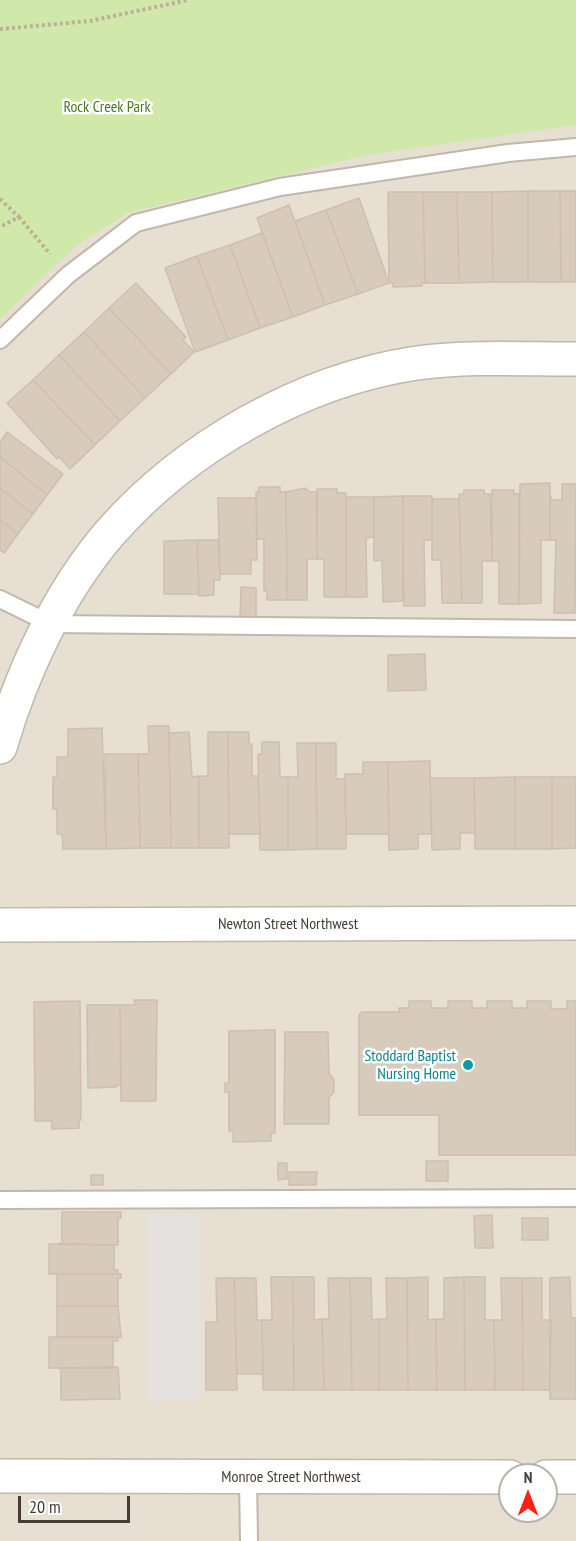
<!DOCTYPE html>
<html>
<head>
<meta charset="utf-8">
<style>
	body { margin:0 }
	#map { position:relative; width:576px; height:1541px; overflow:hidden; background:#f3ede4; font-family:"PT Sans Narrow",sans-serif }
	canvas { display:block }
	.north { position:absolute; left:498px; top:1463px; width:60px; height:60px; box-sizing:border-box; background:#fff; border:2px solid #b5b1ae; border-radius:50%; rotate:0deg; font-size:16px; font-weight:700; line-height:24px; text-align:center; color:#453d34 }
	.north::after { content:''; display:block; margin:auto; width:21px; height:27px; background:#ff220f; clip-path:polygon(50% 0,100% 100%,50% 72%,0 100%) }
	.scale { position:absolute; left:18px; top:1496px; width:112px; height:27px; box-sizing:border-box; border:3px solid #453d34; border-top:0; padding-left:8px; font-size:18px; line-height:21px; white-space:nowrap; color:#453d34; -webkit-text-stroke:4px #fff; paint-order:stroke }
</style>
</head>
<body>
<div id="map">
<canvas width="576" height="1541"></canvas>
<div class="north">N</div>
<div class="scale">20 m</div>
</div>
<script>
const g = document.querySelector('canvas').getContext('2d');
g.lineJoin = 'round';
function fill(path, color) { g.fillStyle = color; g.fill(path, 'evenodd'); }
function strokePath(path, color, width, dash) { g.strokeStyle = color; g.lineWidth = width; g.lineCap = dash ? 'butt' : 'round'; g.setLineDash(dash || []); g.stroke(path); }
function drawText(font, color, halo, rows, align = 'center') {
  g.font = font + ' "PT Sans Narrow",sans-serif'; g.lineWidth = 5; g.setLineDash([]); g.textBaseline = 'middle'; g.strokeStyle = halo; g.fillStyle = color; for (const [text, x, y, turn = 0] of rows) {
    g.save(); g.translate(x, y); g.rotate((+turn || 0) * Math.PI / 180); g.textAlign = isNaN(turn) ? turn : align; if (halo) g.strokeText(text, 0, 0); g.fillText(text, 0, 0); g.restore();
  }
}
fill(new Path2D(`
	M576,124V1541H0V304L39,269L184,178ZM510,1475H546V1511H510Z`), '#e7dfd2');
fill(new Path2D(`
	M0,0H576V125L367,155L130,212L77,245L0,319Z`), '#d1e8ab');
fill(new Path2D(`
	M146,1213H201V1400H146Z`), '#e3e0dd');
const building = new Path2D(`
	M528,191H560L561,282H528Z
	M528,191V282H493L492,192Z
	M560,191H576V282H561Z
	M388,192H423L425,283H422V286L393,287V283H389Z
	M423,192H457L459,283H425Z
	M457,192H492L493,282L459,283Z
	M359,198L389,283L358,294L326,210Z
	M289,205L325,305L293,317L257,218Z
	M326,210L358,294L325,305L295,221Z
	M262,233L293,317L260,328L230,245Z
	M230,245L260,328L228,340L197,256Z
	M197,256L228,340L195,352L165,268Z
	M136,283L186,337L183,340L194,352L171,374L109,308Z
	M109,308L171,374L145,398L84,332Z
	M84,332L145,398L120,421L59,355Z
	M59,355L120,421L95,445L33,380Z
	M33,380L95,445L70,469L59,457L57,459L7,403Z
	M7,432L63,474L47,495L0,457V442Z
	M0,457L47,495L33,514L0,488Z
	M550,483V540H541V603L519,604L520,484Z
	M562,484H576L575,613H554L556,540H550V494L552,500H562Z
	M259,487H280V492H286L287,600H267V591H264V539H257L256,492H259Z
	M0,488L33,514L18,534L0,520Z
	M305,488L310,492H316L317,559H307V600H287L286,492Z
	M317,489H337V493H346V597H324V559H317Z
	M464,490H484V494H490L492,561H482V603H462L459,494H464Z
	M492,490H514V494H519V604H499V561H492Z
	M403,496V601L383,602L382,560L374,561V497Z
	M403,496H432V540H424L425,606H404Z
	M346,497H374V537L366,538L367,597H346Z
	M218,498H256L257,560H251V574H220Z
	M432,499H459L462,603H442L441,560H432Z
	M0,520L18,534L4,553L0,550Z
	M197,540H218L220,580H214V595L199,596Z
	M197,540L199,594H164V541Z
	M241,587L256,588V619H240Z
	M425,654L426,690L388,691V655Z
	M148,726H169L171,848H140L138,754H149Z
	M102,728L106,849H63L62,834H57V809H53V777H57V757H68V729Z
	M189,732L192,777L199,776V848H171L169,733Z
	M208,732H228L229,848H199V776H208Z
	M228,732H249V744H252V776H258L260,834H229Z
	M262,742H279L280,777H288V850H260L258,754H262Z
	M297,743H316L317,849L288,850V777H298Z
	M316,743H336V779H345L346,849H317Z
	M105,754H138L140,848L106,849Z
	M430,761L431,834H418V849L389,850L388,762Z
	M363,762H388L389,834H346L345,774H363Z
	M515,777V849H475L474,778Z
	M515,777H552V849H515Z
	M552,777H576V848L552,849Z
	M430,778H474L475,833H460V849L432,850Z
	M134,1000H157L156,1101H121L120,1005H135Z
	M80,1001L81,1120H79V1128L52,1129V1121H35L34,1002Z
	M409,1001H431V1008H448V1001H472V1008H487V1001H512V1008H527V1001H551V1009H567V1001H576V1155H439V1115H359V1015L362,1012H399V1008H409Z
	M87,1005H120L121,1085H116V1087L88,1088Z
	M275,1030V1133H271V1141L233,1142V1131H229V1092H225V1083H229V1031Z
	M285,1032H328L329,1073L334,1080V1092L329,1098V1124H284Z
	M426,1161H448V1181H426Z
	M278,1163H287V1179L278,1180Z
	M289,1172H317L316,1185H289Z
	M91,1175H103V1185H91Z
	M62,1212H121V1218H118V1245L57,1244L62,1243Z
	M492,1215L493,1248H475L474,1216Z
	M522,1218H548V1240H522Z
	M49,1244L114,1245V1270H118V1274H49Z
	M57,1274H121V1278H118V1306H57Z
	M271,1277H293L294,1390H263L262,1320H272Z
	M293,1277H314V1320L322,1319L324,1390H294Z
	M428,1277V1320L436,1319L437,1390H408L407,1278Z
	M464,1277L465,1390H437L436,1319H444V1278Z
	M464,1277H485V1320H494L495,1390H465Z
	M570,1277L571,1318H576V1399H550V1278Z
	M216,1278H234L237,1390H206V1322H217Z
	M234,1278H256L257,1320H262L263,1374H237Z
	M328,1278H350L352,1390H324L322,1319H329Z
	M350,1278H371L372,1320L379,1319V1390H352Z
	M386,1278H407L408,1390H379V1319H387Z
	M501,1278H522L523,1390H495L494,1320H502Z
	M522,1278H542V1320H551L550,1390H523Z
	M57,1306H118L121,1337H57Z
	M49,1337H118V1341H113V1368H49Z
	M118,1367L120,1399L61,1400V1370L58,1368Z`);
fill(building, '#d7cbbc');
strokePath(building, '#cfbfac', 1.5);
const service = new Path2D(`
	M0,340L68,275L136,223L280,187L508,153L576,147
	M0,599L51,624L576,629
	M0,1200L576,1198
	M248,1477L249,1541`);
const minor = new Path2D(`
	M0,747C22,672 58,594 109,534C185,447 302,380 417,363C470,356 523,359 576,359
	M0,925L576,923
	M0,1476L510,1477
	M546,1477H576`);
strokePath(service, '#c1b7aa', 20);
strokePath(minor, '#c1b7aa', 36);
strokePath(new Path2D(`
	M0,29L90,21L188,0
	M0,199L19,217L0,227
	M19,217L50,254`), '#c0af97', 4, [3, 3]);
strokePath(service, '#fff', 16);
strokePath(minor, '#fff', 33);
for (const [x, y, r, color] of [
	[468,1065,6,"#0f9aa8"]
]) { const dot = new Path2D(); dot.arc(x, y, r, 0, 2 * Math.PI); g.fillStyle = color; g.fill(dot); strokePath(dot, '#fff', 2); }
drawText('16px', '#4b7826', '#fff', [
	["Rock Creek Park",107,107]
]);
drawText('16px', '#453d34', '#fff', [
	["Newton Street Northwest",288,924],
	["Monroe Street Northwest",291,1477]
]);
drawText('16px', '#0d838f', '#fff', [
	["Stoddard Baptist",456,1056],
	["Nursing Home",456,1074]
], 'right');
</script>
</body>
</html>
